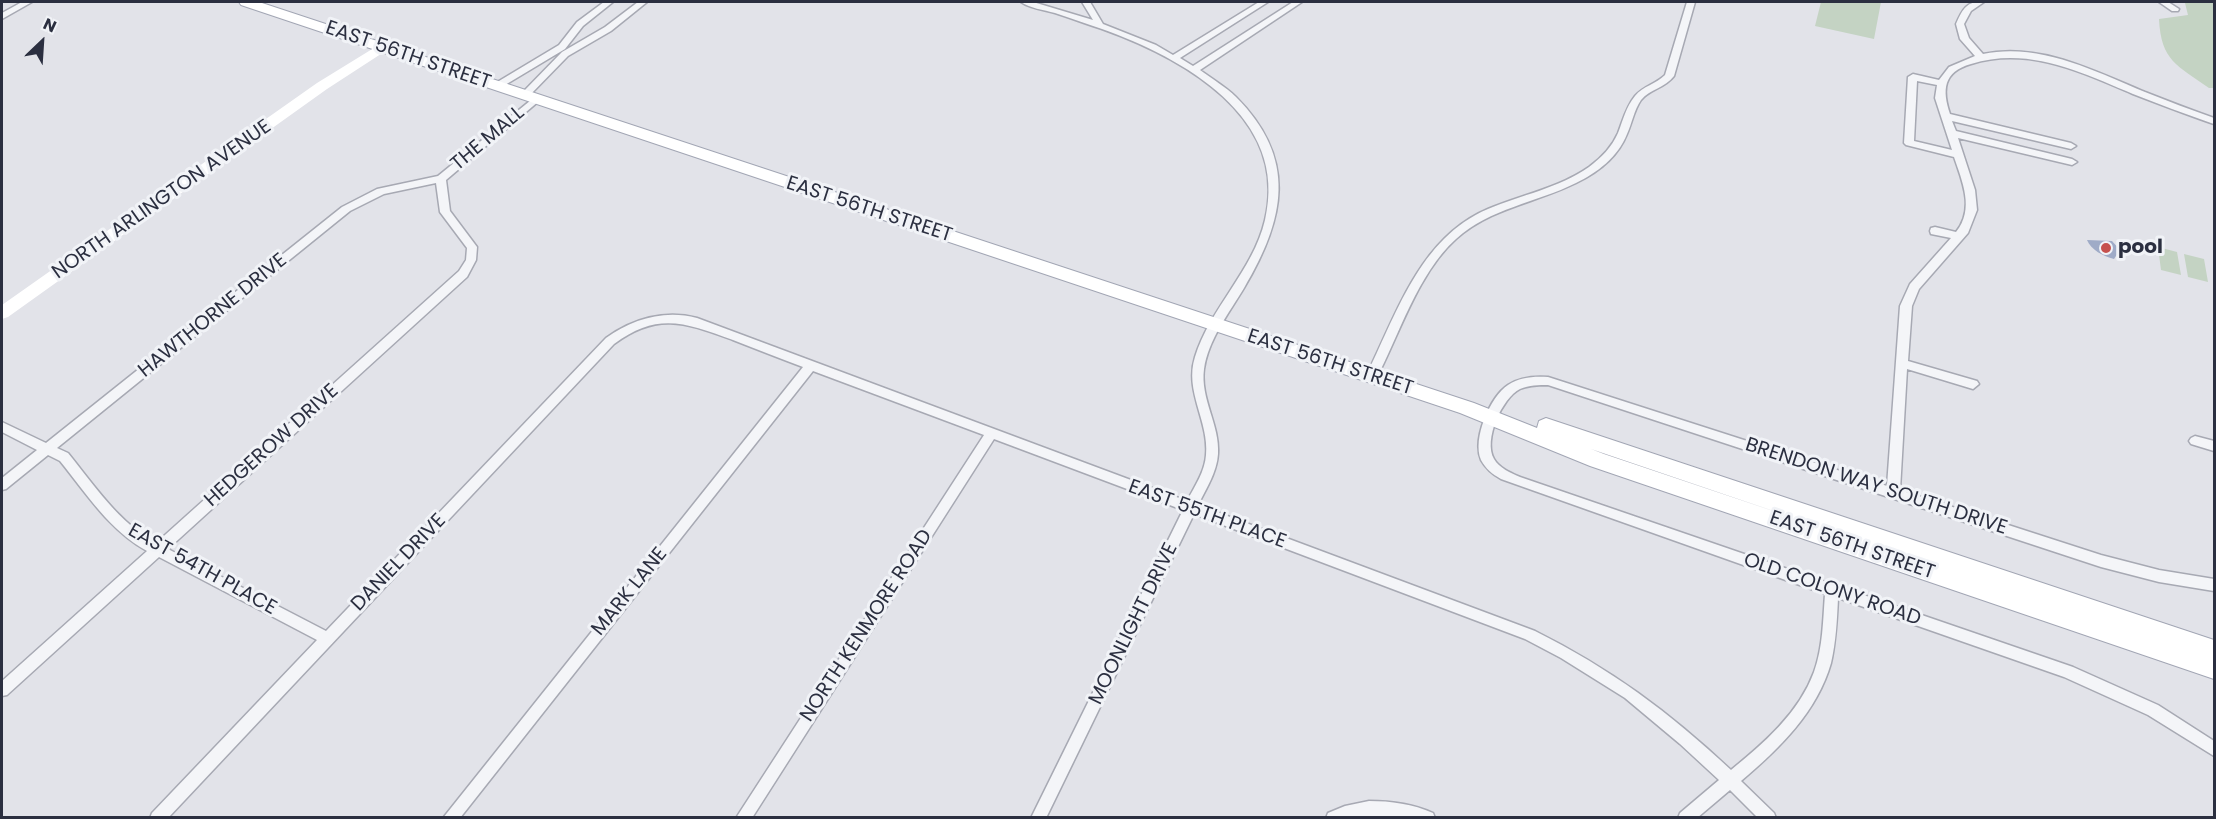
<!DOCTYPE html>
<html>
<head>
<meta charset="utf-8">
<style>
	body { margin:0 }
	#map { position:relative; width:2216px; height:819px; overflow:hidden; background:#e2e3e9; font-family:Poppins,sans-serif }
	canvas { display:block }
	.frame { position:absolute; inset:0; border:3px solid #2b2f40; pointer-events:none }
	.north { position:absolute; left:12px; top:12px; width:60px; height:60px; -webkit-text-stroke:4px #f1f3f7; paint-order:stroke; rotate:25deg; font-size:16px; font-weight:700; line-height:24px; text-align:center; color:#2b2f40 }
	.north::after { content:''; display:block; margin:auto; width:21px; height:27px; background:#2b2f40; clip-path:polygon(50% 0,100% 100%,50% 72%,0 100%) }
</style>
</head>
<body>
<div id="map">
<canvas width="2216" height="819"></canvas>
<div class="frame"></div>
<div class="north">N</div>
</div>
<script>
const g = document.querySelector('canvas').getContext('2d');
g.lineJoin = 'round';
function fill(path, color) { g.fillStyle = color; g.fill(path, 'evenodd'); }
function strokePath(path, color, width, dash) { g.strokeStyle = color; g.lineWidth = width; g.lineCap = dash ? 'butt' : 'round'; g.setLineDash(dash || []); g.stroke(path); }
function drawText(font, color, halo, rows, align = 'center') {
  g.font = font + ' Poppins,sans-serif'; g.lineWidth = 6; g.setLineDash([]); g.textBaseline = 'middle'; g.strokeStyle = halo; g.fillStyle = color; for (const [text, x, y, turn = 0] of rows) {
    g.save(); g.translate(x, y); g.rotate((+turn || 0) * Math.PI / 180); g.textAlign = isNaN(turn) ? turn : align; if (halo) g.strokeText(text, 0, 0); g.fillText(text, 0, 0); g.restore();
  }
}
fill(new Path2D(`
	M1821,2H1881L1874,39L1815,26Z
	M2188,2H2214V88H2209C2177,65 2161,61 2159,19L2188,15L2185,3Z
	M2158,247L2177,252L2181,275L2161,270Z
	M2184,254L2204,259L2208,282L2188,277Z`), '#c4d3c3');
fill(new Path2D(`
	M2087,240L2112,241L2120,250L2114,259C2103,256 2091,250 2087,240Z`), '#9fabc7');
const street = new Path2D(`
	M22,2H32L2,19V13Z
	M604,2H613L583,26L565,49L500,88H494V84L559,45L577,22Z
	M638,2H647L611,31L568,56L528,97H522V93L562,52L605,27Z
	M1021,2H1033L1093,20L1082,2H1090L1103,24L1156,45L1173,55L1259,2H1268L1180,58L1193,66L1293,2H1302L1200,70C1212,79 1226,87 1236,97C1298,159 1285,219 1244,288C1229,313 1208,340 1204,369C1200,399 1220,425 1218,454C1217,472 1206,489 1198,505L1535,631C1611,669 1669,712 1731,770C1763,744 1799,713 1814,672C1823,647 1823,620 1825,594L1501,479C1492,474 1486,469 1481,460C1472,439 1490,397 1508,385C1520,377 1534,376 1548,377L1887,486L1900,306L1910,284L1951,238L1931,234L1930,231L1931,228L1935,227L1956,232C1975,209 1962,181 1954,157L1906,145L1904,143L1908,77L1913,74L1939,80L1949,67L1975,56L1960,39L1956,24C1962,10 1967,0 1984,2L1971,11L1964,24L1969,38L1983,54C2039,42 2095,71 2145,92C2168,101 2191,110 2214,118V124L2211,123C2185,114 2159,104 2133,94C2081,72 2028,46 1971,64C1943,72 1942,90 1950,114L2071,143L2076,146L2071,149L1952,121L1956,131L2072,159L2077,162L2072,165L1958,138L1975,190L1977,210L1968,233L1919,289L1912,306L1908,361L1977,381L1979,384L1973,389L1907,369L1900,490L2101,555L2159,570L2214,579V591L2159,582L2101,567L1548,385C1539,385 1529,385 1520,389C1502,398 1483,440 1494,459C1499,468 1511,473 1520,477L2073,667L2158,705L2214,741V756L2148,715L2064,677L1838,598C1837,620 1836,642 1831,663C1817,712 1779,749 1741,781L1774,813L1776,818H1758L1730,790L1697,818H1678L1680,813L1719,780L1680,744L1625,698L1561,658L1525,639L1194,514L1046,818H1031L1183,510L994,439L752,818H736L984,435L813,371L460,818H443L803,367C779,358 756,349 733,340C686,323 658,311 614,344L168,818H150L152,813L317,640L159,557L7,695L2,696V681L147,551C110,531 86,493 60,461L48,455L6,489L2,490V478L37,450L2,432V422L46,443L342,207L377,189L438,176L536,96L541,99L539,101L446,180L450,211L477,247L476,260L467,277L168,549L326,631L606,338C632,319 665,309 697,318L1187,501C1195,486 1205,471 1206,455C1209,421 1184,391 1195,357C1210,308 1253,271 1265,220C1290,117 1183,58 1102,29C1086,24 1071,18 1055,13C1044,10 1029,8 1021,2ZM1917,81L1937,85L1935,98L1952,150L1914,141ZM436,183L440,212L467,248L466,260L459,271L156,543C119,523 94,485 68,453L57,448L350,211L384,194Z
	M1687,2H1695L1674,76C1665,88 1650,89 1641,100C1634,110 1632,123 1627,134C1618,157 1597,173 1576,183C1536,203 1490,208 1456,239C1417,274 1399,336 1375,381H1367L1365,378C1396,316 1419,238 1488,209C1521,195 1559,188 1589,167C1601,158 1612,147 1618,133C1623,120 1626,107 1635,96C1643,86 1656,84 1665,75Z
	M2159,2H2168L2179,9L2178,11H2172Z
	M2195,436L2214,441V451L2191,444L2189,441L2191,438Z
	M1369,801C1391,801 1413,804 1433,813L1435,818H1326L1328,813L1345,806Z`);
const primary = new Path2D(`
	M239,2H259L1474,403L1537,428L1539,421L1546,418L2214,640V679L1590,466L1460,413L241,5ZM1591,449L1797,519L1604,454Z`);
strokePath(street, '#a7a9b3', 3);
strokePath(primary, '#a2a6b4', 2);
fill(street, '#f4f5f8');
fill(new Path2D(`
	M382,43L389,47L387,50L327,89L8,317L2,319V305L317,83Z`), '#fff');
fill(primary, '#fff');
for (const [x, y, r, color] of [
	[2106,248,6,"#c6514e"]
]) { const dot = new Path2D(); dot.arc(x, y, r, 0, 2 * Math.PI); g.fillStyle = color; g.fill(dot); strokePath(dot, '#f1f3f7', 2); }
drawText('20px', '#2b2f40', '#f1f3f7', [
	["EAST 56TH STREET",408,56,19],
	["THE MALL",488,139,-40],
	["NORTH ARLINGTON AVENUE",162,200,-35],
	["EAST 56TH STREET",869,210,18],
	["HAWTHORNE DRIVE",213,316,-39],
	["EAST 56TH STREET",1330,363,18],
	["HEDGEROW DRIVE",272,446,-42],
	["BRENDON WAY SOUTH DRIVE",1876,487,18],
	["EAST 55TH PLACE",1207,515,20],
	["EAST 56TH STREET",1852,546,19],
	["DANIEL DRIVE",399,563,-46],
	["EAST 54TH PLACE",202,570,29],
	["OLD COLONY ROAD",1832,590,19],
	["MARK LANE",630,592,-51],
	["MOONLIGHT DRIVE",1134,624,-64],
	["NORTH KENMORE ROAD",867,626,-57]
]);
drawText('bold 20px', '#2b2f40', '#f1f3f7', [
	["pool",2118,248]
], 'left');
</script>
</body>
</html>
